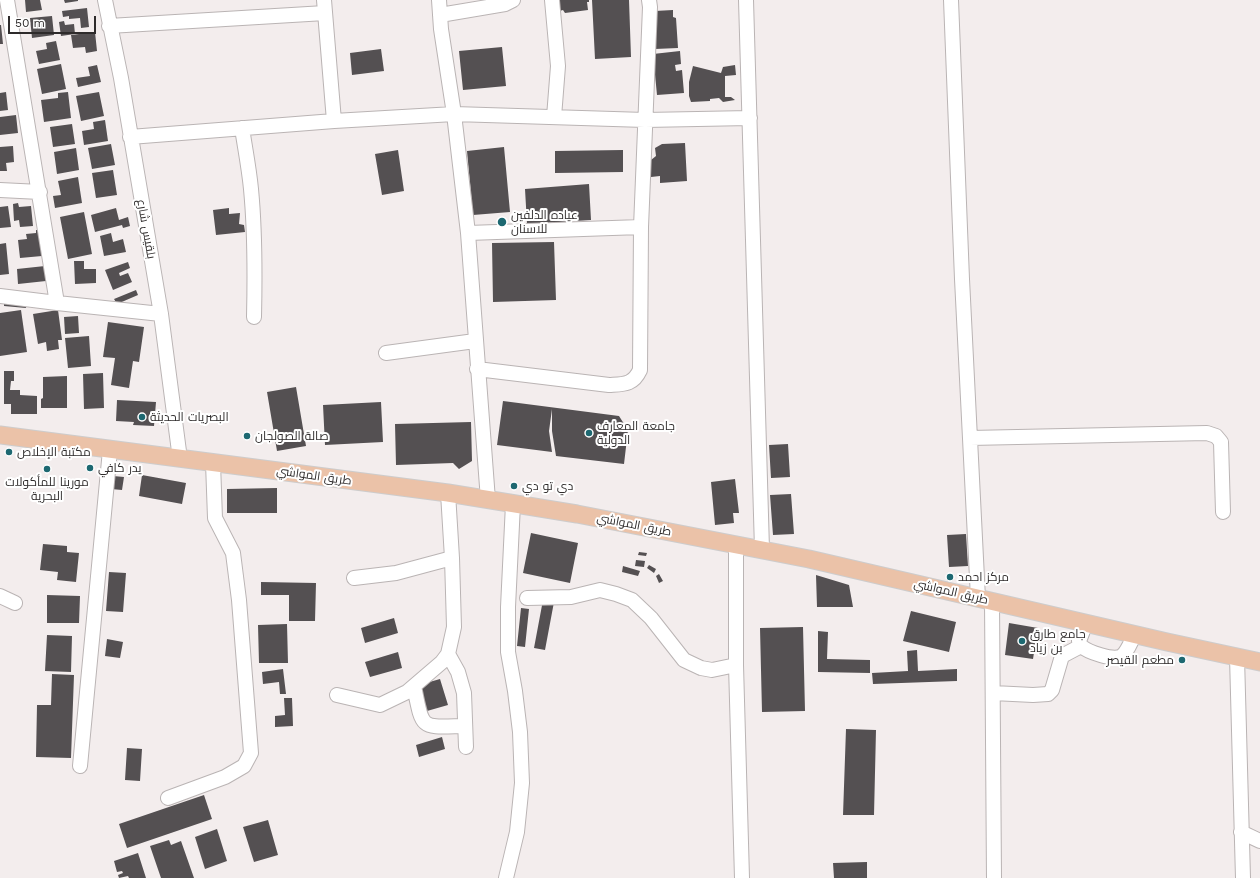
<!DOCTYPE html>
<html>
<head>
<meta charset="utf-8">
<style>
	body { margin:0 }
	#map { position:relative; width:1260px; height:878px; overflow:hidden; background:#f3eded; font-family:"Work Sans",sans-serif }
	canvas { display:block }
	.scale { position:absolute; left:8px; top:16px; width:88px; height:18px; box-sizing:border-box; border:2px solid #2e2b2b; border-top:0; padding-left:5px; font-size:12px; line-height:14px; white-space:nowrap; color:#2e2b2b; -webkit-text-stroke:3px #fff; paint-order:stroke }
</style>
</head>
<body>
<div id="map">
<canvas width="1260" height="878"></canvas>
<div class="scale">50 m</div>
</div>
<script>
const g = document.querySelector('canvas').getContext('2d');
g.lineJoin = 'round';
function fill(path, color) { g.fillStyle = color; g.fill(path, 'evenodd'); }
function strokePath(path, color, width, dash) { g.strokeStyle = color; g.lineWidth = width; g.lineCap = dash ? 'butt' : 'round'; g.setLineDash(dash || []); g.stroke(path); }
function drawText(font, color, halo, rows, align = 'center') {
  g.font = font + ' "Work Sans",Cairo,sans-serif'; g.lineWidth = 4; g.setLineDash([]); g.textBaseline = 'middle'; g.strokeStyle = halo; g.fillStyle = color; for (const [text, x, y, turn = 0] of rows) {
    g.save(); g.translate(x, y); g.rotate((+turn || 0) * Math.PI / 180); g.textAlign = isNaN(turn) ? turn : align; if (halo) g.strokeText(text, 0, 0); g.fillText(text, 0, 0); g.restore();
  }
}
fill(new Path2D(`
	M25,0H40L42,10L26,12Z
	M64,0H78V1L65,3Z
	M557,0H589V2H587L588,10L565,13L563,10L556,12Z
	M592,0H629L631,57L595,59Z
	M87,8L89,27L81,28L80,18L69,19V16L63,17L62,11Z
	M673,10V17L676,18L678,48L655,49V11Z
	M52,16L54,35L32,38L30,18Z
	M64,21L65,25L74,24L75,34L61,36L59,22Z
	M0,25H1L3,44H0Z
	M95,32L97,51L86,53L85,47L73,48L71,35Z
	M56,41L60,60L39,64L36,51L47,49L46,43Z
	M502,47L506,86L463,90L459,51Z
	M381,49L384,71L352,75L350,53Z
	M680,51L681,64L675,65L676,71L682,70L684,93L657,95L653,54Z
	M61,64L66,89L42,94L37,69Z
	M97,65L101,82L78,87L76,78L90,76L88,67Z
	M735,65L736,75L725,76V97H731L735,100L723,102L719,98L710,99V101L691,102L689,96V82L693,66L721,73L723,67Z
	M6,92L8,110L0,111V93Z
	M68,92L71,118L44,122L41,100L58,98V93Z
	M99,92L104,116L81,121L76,96Z
	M16,115L18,133L0,135V117Z
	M105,120L108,141L84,145L82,131L94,129L93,122Z
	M72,124L75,144L53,147L50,127Z
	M685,143L687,181L660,183V176L651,177V160L656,156L655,148L662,144Z
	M111,144L115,165L92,169L88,148Z
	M13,146L14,162L6,163L7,171H0V147Z
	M504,147L510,212L473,215L467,151Z
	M76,148L79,170L57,174L54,152Z
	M398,150L404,191L382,195L375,154Z
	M623,150V172L555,173V151Z
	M113,170L117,195L96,198L92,173Z
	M78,177L82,203L55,208L53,196L61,195L58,181Z
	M589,184L591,220L527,224L525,189Z
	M18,203L19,207L31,206L33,226L20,227L19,220L14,221L13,204Z
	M8,206L11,227L0,228V207Z
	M116,208L119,220L128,217L130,226L123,228L122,225L95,232L91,215Z
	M229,208V214L240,213L239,224L244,225L245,232L216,235L213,210Z
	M84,212L92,254L68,259L60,217Z
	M36,230H42L40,235L42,256L20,258L18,240L27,239L26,234L36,233Z
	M111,233L113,242L123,239L126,252L104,256L100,236Z
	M554,242L556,300L493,302L492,243Z
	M6,243L9,274L0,275V244Z
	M74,261H84V269H96V283L75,284Z
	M128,262L130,268L119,273L120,276L128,273L132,282L113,290L105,270Z
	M45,266L46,281L18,284L17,269Z
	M136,290L138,295L117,304L114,299Z
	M4,298L27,300L26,308L4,306Z
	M21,310L27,352L0,356V313Z
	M58,310L62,340H58L59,349L47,351L46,342L38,344L33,314Z
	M78,316L79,333L65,334L64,317Z
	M108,322L144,327L139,362L133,361L129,388L111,385L115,358L103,357Z
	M89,336L91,366L68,368L65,338Z
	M4,371H14V381H11L10,390H20V395L37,396V414H11V404H4Z
	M103,373L104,408L84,409L83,374Z
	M67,376V408H41V399L43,398V377Z
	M296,387L306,446L277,451L267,392Z
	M117,400L156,402L154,426L133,425L134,422L116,421Z
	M503,401L619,416L628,430L624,464L556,456L552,431V409L549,431L552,452L497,445Z
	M381,402L383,442L325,445L323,405Z
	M471,422L472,461L459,469L453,463L396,465L395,424Z
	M788,444L790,477L771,478L769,445Z
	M142,475L186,483L182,504L139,496Z
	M113,476L124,477L122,490L111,489Z
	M735,479L739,513H733L734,523L715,525L711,482Z
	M277,488V513H227V489Z
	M791,494L794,534L773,535L770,495Z
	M531,533L578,543L570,583L523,573Z
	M966,534L968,566L949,567L947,535Z
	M43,544L67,546V552L79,553L76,582L57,580L58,572L40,570Z
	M639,552L647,553L646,556L638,555Z
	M636,560L645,561L644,567L635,566Z
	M649,565L656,569L654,573L647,568Z
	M623,566L640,571L638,576L622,572Z
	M109,572L126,573L123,612L106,611Z
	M659,574L663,581L659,583L656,576Z
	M816,575L849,585L853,607H817Z
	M261,582L316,583L315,621H289V595H261Z
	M47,595L80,596L79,623H47Z
	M543,600L554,602L545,650L534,648Z
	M521,608L529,609L525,647L517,646Z
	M911,611L956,622L949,652L903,641Z
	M394,618L398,633L365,643L361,628Z
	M1009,623L1038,628L1033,659L1005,655Z
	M287,624L288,663H259L258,625Z
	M803,627L805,711L762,712L760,628Z
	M818,631L828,632L827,659L870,660V673L818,672Z
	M47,635L72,636L71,672L45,671Z
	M107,639L123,642L120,658L105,656Z
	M917,650L918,671L957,669V681L873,684L872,673L908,671L907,651Z
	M398,652L402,668L370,677L365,662Z
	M283,669L286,694H280L279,682L263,684L262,672Z
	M52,674L74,675L71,758L36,757L37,705H51Z
	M440,679L448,705L427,711L419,685Z
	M284,698H292L293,726L275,727V716L285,715Z
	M846,729L876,730L874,815H843Z
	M442,737L445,749L419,757L416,745Z
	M127,748L142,749L140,781L125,780Z
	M204,795L212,819L127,848L119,824Z
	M268,820L278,855L254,862L243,827Z
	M217,829L227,861L205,869L195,837Z
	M169,840L171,845L181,841L194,878H161L150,846Z
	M138,853L146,878H129L128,876L119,878L118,875L123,873L122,871L117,872L114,861Z
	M867,862V878H834L833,863Z`), '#545052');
const minor = new Path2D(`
	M7,0L57,303
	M105,0L121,78L161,314L180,459
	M324,0L334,121
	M439,0L441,29L454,114L468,233L488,500
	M552,0L558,66L554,117
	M746,0L762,549
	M951,0L962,279L978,598
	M440,15L505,4L513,0
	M109,26L325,13
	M242,128C245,148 249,168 251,189C255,231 255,274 254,317
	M130,137L334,121L454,114L645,120L750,118
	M0,190L40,192
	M468,233L641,227
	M0,296L57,303L161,314
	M386,353L475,341
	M477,369L609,385C624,384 633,385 640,370L641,227L650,7L649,0
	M970,438L1207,433L1216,436L1221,442L1223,512
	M736,544V665L742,878
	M354,578L396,573L452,558
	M0,596L15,603
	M527,598L571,597L600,590L616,594L632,600L651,618L684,660L701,668L712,670L736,665
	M992,601L994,878
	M1081,646C1088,652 1113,661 1122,656C1128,651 1131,641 1135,634
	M448,654L458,672L464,693L466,747
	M1237,657L1243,878
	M414,686C423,731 420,727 465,726
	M993,693L1033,695L1048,694L1052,690L1062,656L1081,646L1079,641L1086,623
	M337,695L380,705L407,692L442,662L448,654L454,627L452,558L448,493
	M80,766L110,450
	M168,798L225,777L244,766L251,753L239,600L233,553L215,518L213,463
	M1241,832L1260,841
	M506,878L517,832L522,783L520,732L515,691L508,652V607L513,504`);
const major = new Path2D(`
	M0,435L448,493L577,514L809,559L1167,642L1260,662`);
strokePath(minor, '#bab4b4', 16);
strokePath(major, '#cdcccc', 19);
strokePath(minor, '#fff', 14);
strokePath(major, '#ebc2a8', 17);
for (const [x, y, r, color] of [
	[502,222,5,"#1d6871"],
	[142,417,4,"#1d6871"],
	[589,433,4,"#1d6871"],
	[247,436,4,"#1d6871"],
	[9,452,4,"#1d6871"],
	[90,468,4,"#1d6871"],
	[47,469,4,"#1d6871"],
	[514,486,4,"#1d6871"],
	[950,577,4,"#1d6871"],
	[1022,641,4,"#1d6871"],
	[1182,660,4,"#1d6871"]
]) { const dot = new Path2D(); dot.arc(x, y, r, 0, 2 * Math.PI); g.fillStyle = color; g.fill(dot); strokePath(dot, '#fff', 1.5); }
drawText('12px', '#2e2b2b', '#fff', [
	["عياده الدلفين",511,215],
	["للاسنان",511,229],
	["البصريات الحديثة",150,417],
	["جامعة المعارف",597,426],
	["الدولية",597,440],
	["صالة الصولجان",255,436],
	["مكتبة الإخلاص",17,452],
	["يدر كافي",98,468],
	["مورينا للمأكولات",47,482,"center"],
	["البحرية",47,496,"center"],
	["دي تو دي",522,486],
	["مركز احمد",958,577],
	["جامع طارق",1030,634],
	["بن زياد",1030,648],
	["مطعم القيصر",1174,660,"right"]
], 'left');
drawText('12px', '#2e2b2b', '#fff', [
	["بلقيس شارع",146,229,80],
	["طريق المواشي",314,476,8],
	["طريق المواشي",634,525,11],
	["طريق المواشي",951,592,13]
]);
</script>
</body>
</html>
